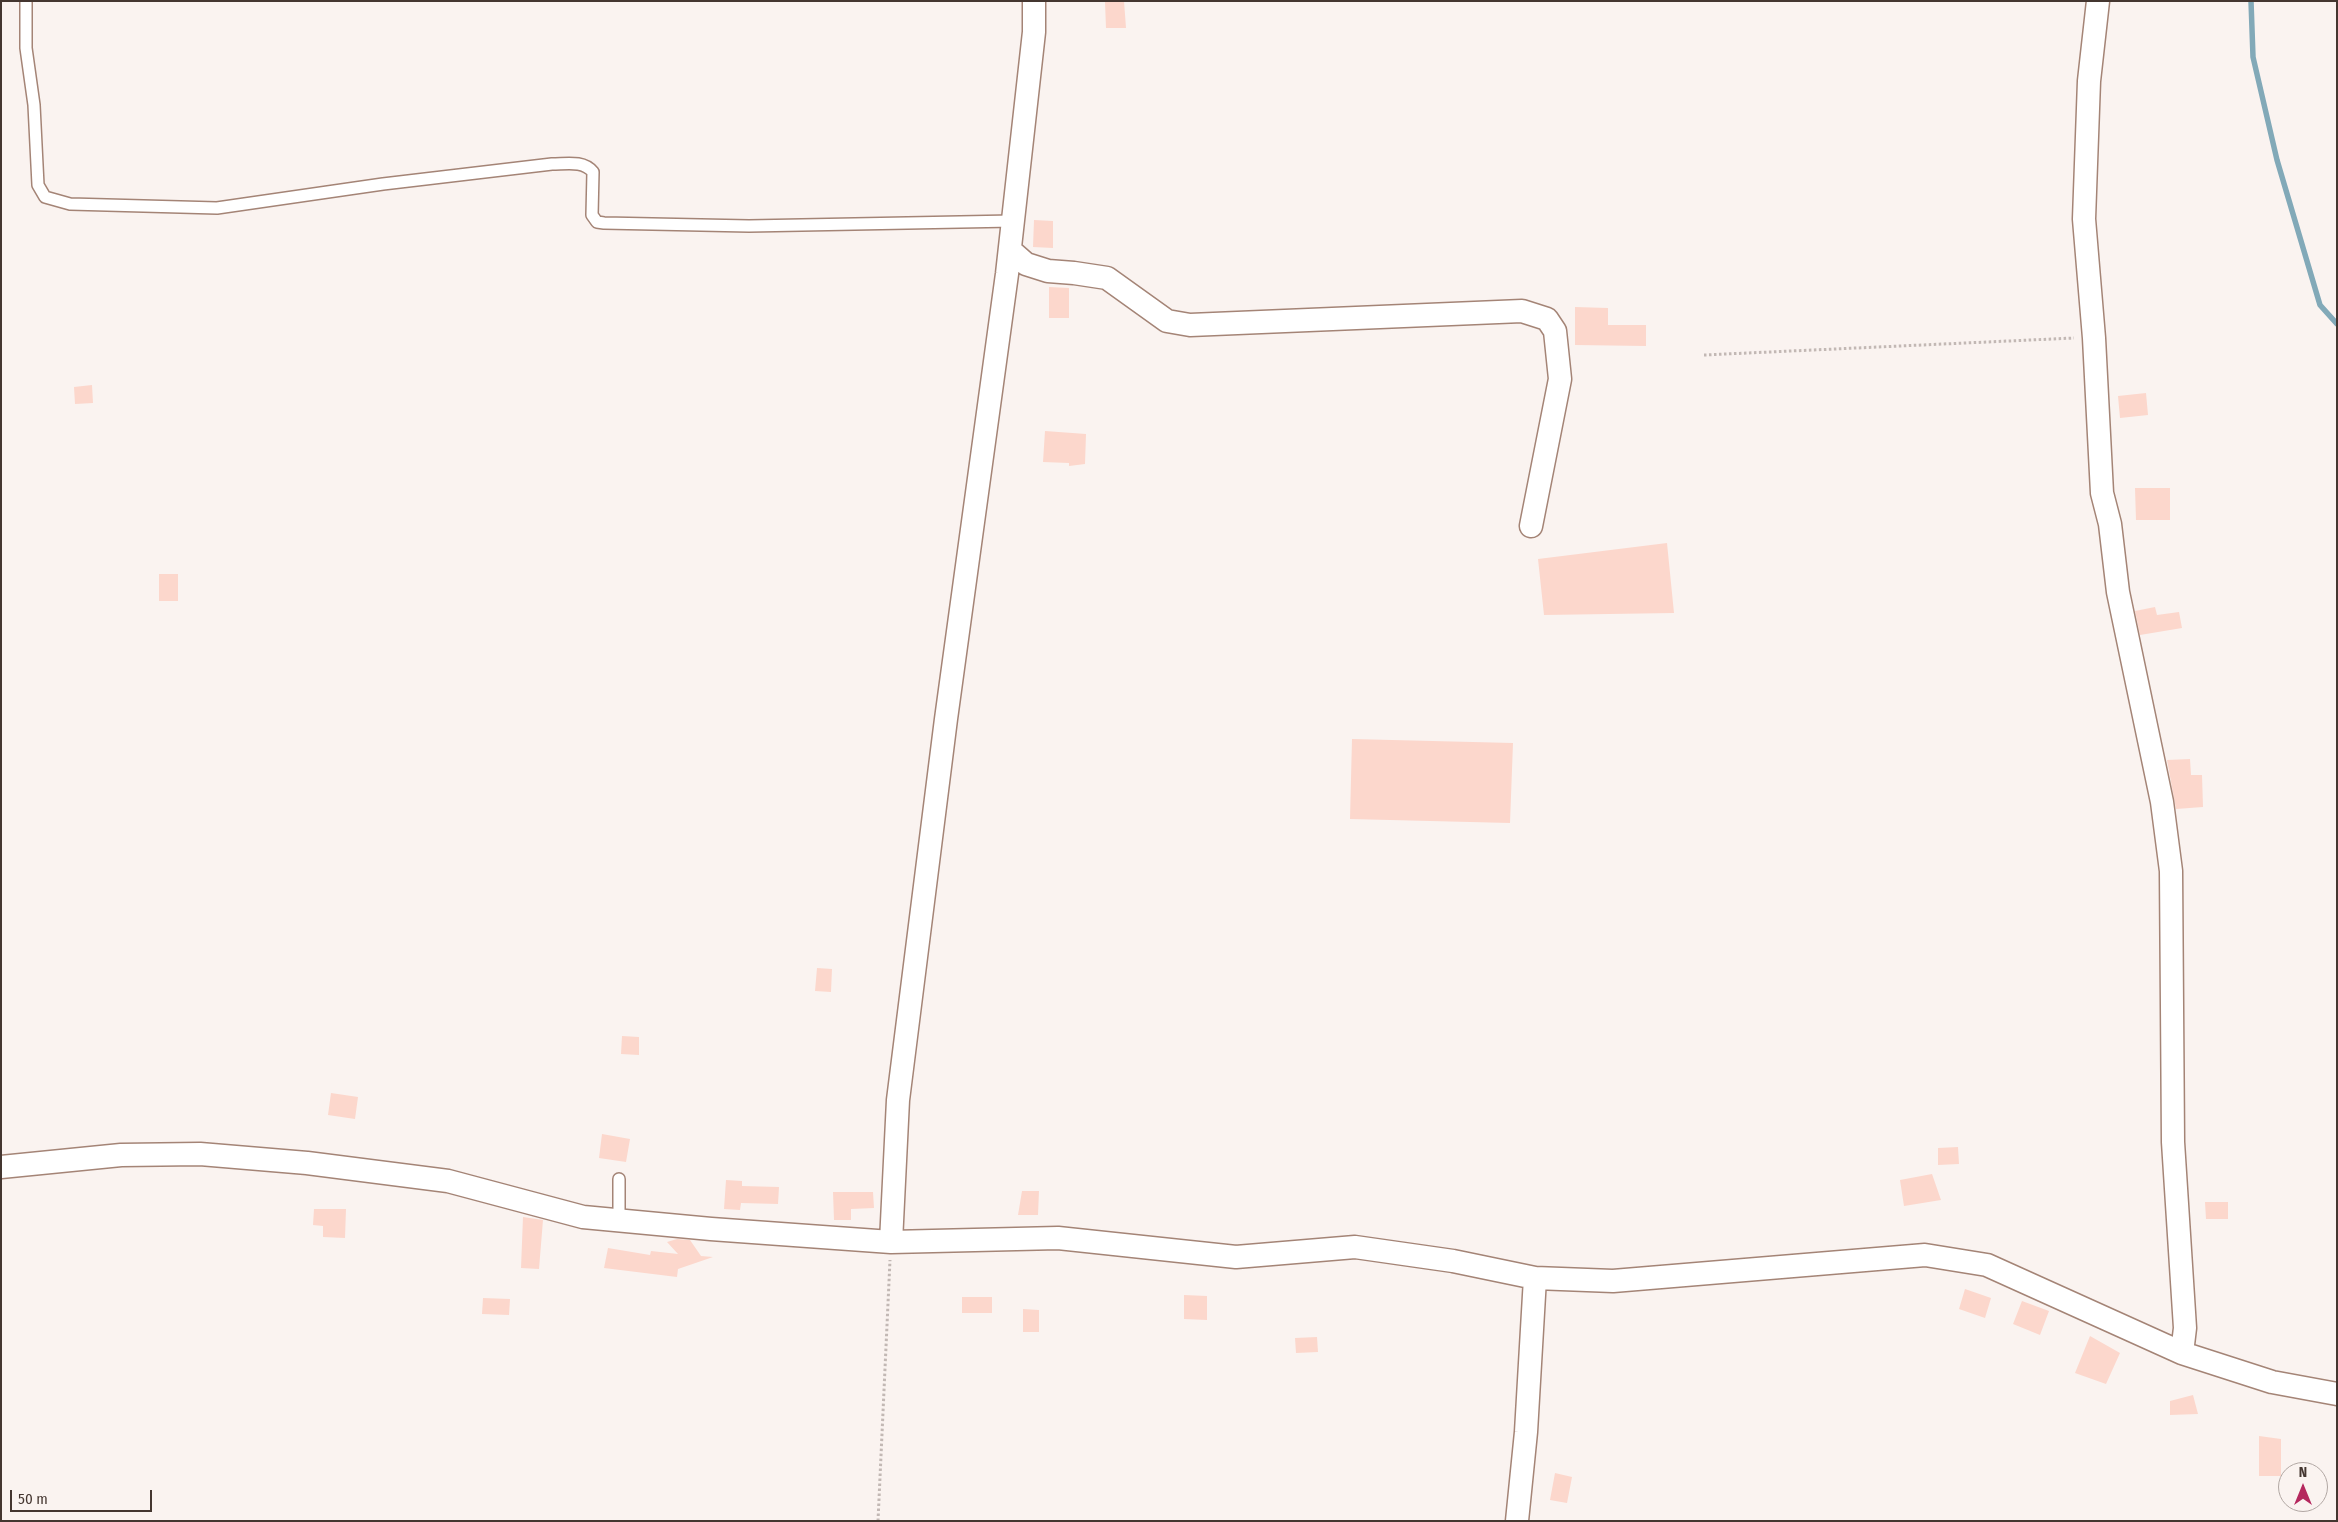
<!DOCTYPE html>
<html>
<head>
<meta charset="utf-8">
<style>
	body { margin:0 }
	#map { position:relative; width:2338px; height:1522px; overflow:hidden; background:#faf3f0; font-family:"Fira Sans Condensed",sans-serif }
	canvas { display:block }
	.frame { position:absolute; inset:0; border:2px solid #443630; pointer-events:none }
	.north { position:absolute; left:2278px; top:1462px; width:50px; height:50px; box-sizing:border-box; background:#faf3f0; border:1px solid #b1a7a3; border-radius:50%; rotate:0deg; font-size:14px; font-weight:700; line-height:20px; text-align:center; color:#443630 }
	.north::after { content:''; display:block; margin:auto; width:18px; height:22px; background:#b5285e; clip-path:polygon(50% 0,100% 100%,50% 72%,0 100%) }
	.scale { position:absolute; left:10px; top:1490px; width:142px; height:22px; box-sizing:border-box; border:2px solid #443630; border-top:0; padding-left:6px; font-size:15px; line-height:18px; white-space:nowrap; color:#443630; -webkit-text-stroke:4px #faf3f0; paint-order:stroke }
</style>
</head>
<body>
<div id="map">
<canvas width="2338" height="1522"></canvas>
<div class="frame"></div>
<div class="north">N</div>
<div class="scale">50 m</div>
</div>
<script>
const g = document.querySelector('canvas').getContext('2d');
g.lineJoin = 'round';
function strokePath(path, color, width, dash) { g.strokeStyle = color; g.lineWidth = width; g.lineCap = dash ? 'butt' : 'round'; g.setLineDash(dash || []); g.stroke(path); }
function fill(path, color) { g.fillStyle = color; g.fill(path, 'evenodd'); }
strokePath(new Path2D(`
	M2251,1L2253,57L2277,160L2320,305L2337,324`), '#82a9b8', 5.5);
fill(new Path2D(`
	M1124,1L1126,28H1106L1105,2Z
	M1034,220L1053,221V248L1033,247Z
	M1049,287L1069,288V318H1049Z
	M1575,307L1608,308V325H1646V346L1575,345Z
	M92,385L93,403L75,404L74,387Z
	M2146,393L2148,415L2120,418L2118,396Z
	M1045,431L1086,434L1085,464L1069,466V463L1043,462Z
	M2135,488H2170V520H2136Z
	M1667,543L1674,613L1544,615L1538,559Z
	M159,574H178V601H159Z
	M2155,607L2157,615L2179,612L2182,628L2140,635L2135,611Z
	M1352,739L1513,743L1510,823L1350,819Z
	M2190,759L2191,775H2202L2203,807L2176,809L2167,760Z
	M817,968L832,969L831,992L815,991Z
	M622,1036L639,1037V1055L621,1054Z
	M331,1093L358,1097L355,1119L328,1115Z
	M602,1134L630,1139L626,1162L599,1158Z
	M1958,1147L1959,1164L1938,1165V1148Z
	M1932,1174L1941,1200L1904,1206L1900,1180Z
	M726,1180L742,1181V1186L779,1187L778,1204L741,1203L740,1210L724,1209Z
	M1022,1191H1039L1038,1215H1018Z
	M833,1192H873L874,1208L851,1209V1220H834Z
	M2205,1202H2228V1219H2206Z
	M314,1209H346L345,1238L323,1237V1226L313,1225Z
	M523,1217L543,1220L539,1269L521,1268Z
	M677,1239L690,1240L701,1256L713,1257L678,1269L677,1277L604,1268L608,1248L650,1255L651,1251L678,1254L667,1242Z
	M1965,1289L1991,1298L1985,1318L1959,1309Z
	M1184,1295L1207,1296V1320L1184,1319Z
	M962,1297H992V1313H962Z
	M483,1298L510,1299L509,1315L482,1314Z
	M2022,1301L2049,1311L2040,1335L2013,1324Z
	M1023,1309L1039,1310V1332H1023Z
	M2090,1336L2120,1353L2106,1384L2075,1373Z
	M1317,1337L1318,1352L1296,1353L1295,1338Z
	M2193,1395L2198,1414L2170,1415V1401Z
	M2259,1436L2281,1439V1476H2259Z
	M1555,1473L1572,1477L1567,1503L1550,1500Z`), '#fcd7cc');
const service = new Path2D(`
	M26,1V48L34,105L38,185L45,197L70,204L217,208L383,184L552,164C566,164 583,160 593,172L592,215L597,222L604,223L749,226L1013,221
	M619,1220V1179`);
const minor = new Path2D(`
	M2098,1L2089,81L2084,219L2094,338L2102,493L2110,524L2118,592L2162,802L2171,871L2173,1142L2185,1328L2182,1353
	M1010,250L1026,264L1048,271L1074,273L1107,278L1167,321L1190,325L1522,311L1547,319L1555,331L1560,379L1531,526
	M1,1167L121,1155L200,1154L307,1163L448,1181L583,1217L711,1229L891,1242L1058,1238L1236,1257L1355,1247L1453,1261L1535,1278L1613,1281L1925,1255L1987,1265L2182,1353L2272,1382L2337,1394
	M891,1242L898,1100L946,719L1007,274L1034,32V1
	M1517,1521L1526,1432L1535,1278`);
strokePath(service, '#a48476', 14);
strokePath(minor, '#a48476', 25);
strokePath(new Path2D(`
	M1704,355L2074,338
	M878,1521L890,1260`), '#c2b8b4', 3, [2.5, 2.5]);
strokePath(service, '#fff', 11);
strokePath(minor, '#fff', 22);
</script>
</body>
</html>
